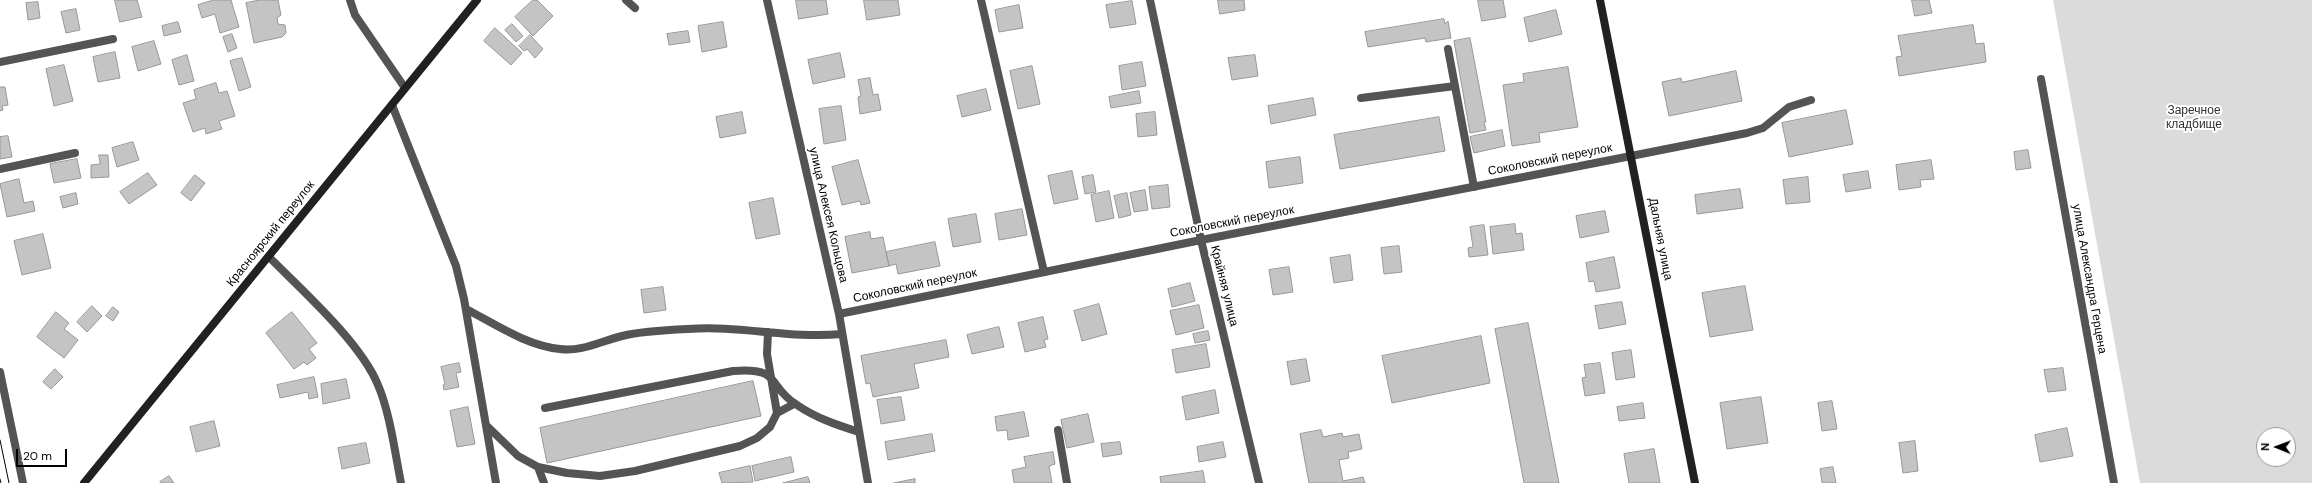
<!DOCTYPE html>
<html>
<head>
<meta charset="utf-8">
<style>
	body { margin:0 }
	#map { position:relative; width:2312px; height:483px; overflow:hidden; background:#fff; font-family:"DM Sans",sans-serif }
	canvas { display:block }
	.north { position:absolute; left:2256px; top:427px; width:40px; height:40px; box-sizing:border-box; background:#fff; border:1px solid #999; border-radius:50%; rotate:271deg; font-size:11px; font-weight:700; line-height:16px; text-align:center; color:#000 }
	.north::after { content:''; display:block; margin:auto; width:14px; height:18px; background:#000; clip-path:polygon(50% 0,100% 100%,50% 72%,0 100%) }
	.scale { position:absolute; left:16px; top:449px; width:51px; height:18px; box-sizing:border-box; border:2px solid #000; border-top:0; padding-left:5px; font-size:12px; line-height:14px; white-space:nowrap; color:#000; -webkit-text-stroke:3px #fff; paint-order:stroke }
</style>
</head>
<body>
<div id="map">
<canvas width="2312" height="483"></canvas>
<div class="north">N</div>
<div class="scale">20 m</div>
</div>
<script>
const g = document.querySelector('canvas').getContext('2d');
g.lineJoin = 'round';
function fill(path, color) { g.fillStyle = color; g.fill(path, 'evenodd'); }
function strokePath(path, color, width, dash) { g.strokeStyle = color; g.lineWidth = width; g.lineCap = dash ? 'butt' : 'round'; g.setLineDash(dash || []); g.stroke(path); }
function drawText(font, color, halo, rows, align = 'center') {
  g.font = font + ' "DM Sans",sans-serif'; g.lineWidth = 4; g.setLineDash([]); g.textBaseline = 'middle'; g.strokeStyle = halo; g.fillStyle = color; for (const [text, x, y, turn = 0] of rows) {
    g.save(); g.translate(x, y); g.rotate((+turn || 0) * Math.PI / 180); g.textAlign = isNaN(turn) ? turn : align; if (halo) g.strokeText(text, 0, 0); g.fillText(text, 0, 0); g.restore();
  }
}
fill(new Path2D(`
	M2053,0H2312V483H2140ZM2264,435H2288V459H2264Z`), '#dbdbdb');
const building = new Path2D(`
	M115,0H137L142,17L120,22Z
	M214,0H231L239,27L220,33L215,14L202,18L198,5Z
	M260,0H278L281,15L277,18L278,24L285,25L286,33L282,37L254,43L246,3Z
	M533,0H537L553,16L533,36L515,17Z
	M796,0H826L828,14L799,19Z
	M864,0H898L900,15L867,20Z
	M1218,0H1244L1245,10L1220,14Z
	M1478,0H1503L1506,17L1482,21Z
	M1912,0H1929L1932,13L1915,16Z
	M1132,1L1136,24L1110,28L1106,5Z
	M38,2L40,18L28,20L26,3Z
	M1019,5L1023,28L999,32L995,10Z
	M76,9L80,30L66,33L61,12Z
	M1556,10L1562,34L1529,42L1524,18Z
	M1444,19L1445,24L1448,21L1451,38L1426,42L1425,38L1368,47L1365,32Z
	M178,22L181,32L164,36L162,26Z
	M723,22L727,47L702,52L698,26Z
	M512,24L523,36L516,42L505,30Z
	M1973,25L1976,44L1984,43L1986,62L1899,76L1896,57L1902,56L1898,36Z
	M495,28L522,53L511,65L484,41Z
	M688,31L690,42L669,45L667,34Z
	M232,34L237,48L228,52L223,37Z
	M530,35L543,49L535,58L527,49L524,51L519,46Z
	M1470,38L1486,122H1484L1486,130L1470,133L1454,41Z
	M154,41L161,64L138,71L132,47Z
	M115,52L120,78L98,82L93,57Z
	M840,53L845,77L813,84L808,60Z
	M187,55L194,81L179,85L172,60Z
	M1255,55L1258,76L1232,80L1228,58Z
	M242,58L251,87L239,91L230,61Z
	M1142,62L1146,86L1122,90L1119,66Z
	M64,65L73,101L54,106L46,69Z
	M1032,66L1040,104L1018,109L1010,71Z
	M1568,67L1578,127L1539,133L1540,142L1512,146L1503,85L1524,82L1523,74Z
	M1736,71L1742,101L1669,116L1662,82L1681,78L1682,82Z
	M870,78L873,95L878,94L881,110L860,114L858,97L861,96L858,80Z
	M216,83L219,93L227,91L235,116L219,121L222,129L206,134L205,128L193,132L183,103L196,99L194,90Z
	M0,87H5L8,105L2,106L3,110L0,111Z
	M986,89L991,110L962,117L957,96Z
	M1139,91L1141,103L1111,108L1109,97Z
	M1313,98L1316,115L1271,124L1268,106Z
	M841,106L846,140L824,144L819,109Z
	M1846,110L1853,144L1789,157L1782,123Z
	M742,112L746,133L720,138L716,117Z
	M1155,112L1157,135L1138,137L1136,114Z
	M1439,117L1445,151L1340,169L1334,135Z
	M1502,130L1505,146L1474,153L1470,137Z
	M8,136L12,157L0,159V137Z
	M133,142L139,160L117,167L112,148Z
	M2028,150L2031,168L2016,170L2014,152Z
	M99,155H108L109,177L91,178V165L100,164Z
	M1300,157L1303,183L1269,188L1266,162Z
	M77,159L81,178L54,183L50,164Z
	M858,160L870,203L861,205L860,201L842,205L832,167Z
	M1931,160L1934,179L1920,180L1921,187L1899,190L1896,165Z
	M1072,171L1078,199L1054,204L1048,176Z
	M1868,171L1871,188L1846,192L1843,175Z
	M148,173L157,185L129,204L120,192Z
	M195,175L205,183L191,201L181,193Z
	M1093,175L1096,192L1085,194L1082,177Z
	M1808,177L1810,202L1786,204L1783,180Z
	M19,179L24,203L33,201L35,211L7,217L0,184Z
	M1168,185L1170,207L1152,209L1149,187Z
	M1740,189L1743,208L1697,214L1695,195Z
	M1145,190L1148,210L1134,212L1130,193Z
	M1109,191L1114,218L1096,222L1091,195Z
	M76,193L78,204L63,208L60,197Z
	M1127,193L1131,215L1119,218L1114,196Z
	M773,198L780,234L756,239L749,203Z
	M1022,209L1027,235L999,240L995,214Z
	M1605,211L1609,232L1580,238L1576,216Z
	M976,214L981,242L953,247L948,219Z
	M1515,224L1516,234L1522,233L1524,250L1493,254L1490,227Z
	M1484,225L1488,255L1469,257L1468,248L1473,247L1470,227Z
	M870,232L871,239L883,237L889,266L852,273L845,237Z
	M43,234L51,268L22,275L14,241Z
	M935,242L940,266L898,274L896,264L889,266L886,252Z
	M1399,246L1402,272L1384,274L1381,248Z
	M1350,255L1353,280L1334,283L1330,258Z
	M1614,257L1620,288L1596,292L1594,281L1589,282L1586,263Z
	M1289,267L1293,292L1273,295L1269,270Z
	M1190,283L1195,301L1172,307L1168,289Z
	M1745,286L1753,330L1710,337L1702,293Z
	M663,287L666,310L644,313L641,290Z
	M1622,302L1626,324L1599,329L1595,306Z
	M1099,304L1107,334L1082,341L1074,311Z
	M1199,305L1204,328L1176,335L1170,311Z
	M92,306L102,316L87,332L77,322Z
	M113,307L119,312L113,321L106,316Z
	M56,312L69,323L64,329L78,340L64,358L37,337Z
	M292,312L317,343L309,349L316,358L307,365L304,362L294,369L266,333Z
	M1043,317L1048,339L1044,340L1046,347L1025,352L1018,323Z
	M1528,323L1559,483H1524L1495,329Z
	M999,327L1004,347L972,354L967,335Z
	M1208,331L1210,340L1195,343L1193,334Z
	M1481,336L1490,383L1392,403L1382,356Z
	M946,340L949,357L914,364L919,388L873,397L870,383L866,384L861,356Z
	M1206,344L1210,367L1176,373L1172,350Z
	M1631,350L1635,377L1616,380L1612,353Z
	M1306,359L1310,381L1291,385L1287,362Z
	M459,363L461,372L456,373L459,387L444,390L443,385L445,384L441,367Z
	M1600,363L1605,393L1585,396L1582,378L1586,377L1584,365Z
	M2063,368L2066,390L2048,392L2044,370Z
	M55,369L63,377L51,389L43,382Z
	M314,377L318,397L309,399L308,392L280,398L277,385Z
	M346,379L350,398L323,404L321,384Z
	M753,381L761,416L547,463L540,428Z
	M1215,390L1219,413L1186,420L1182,397Z
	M901,397L905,420L881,424L877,400Z
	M1761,397L1768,443L1727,449L1720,403Z
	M1832,401L1837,429L1822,431L1818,403Z
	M1643,403L1645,418L1619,421L1617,407Z
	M468,407L475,444L457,447L450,411Z
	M1024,412L1029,436L1008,440L1007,430L997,431L995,417Z
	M1088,414L1094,442L1067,448L1061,420Z
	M214,421L220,446L196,452L190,427Z
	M2067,428L2073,456L2040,462L2035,435Z
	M1321,430L1323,437L1342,433L1343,437L1359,434L1362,449L1348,452L1349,458L1339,460L1343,481L1363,477L1365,483H1309L1300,434Z
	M932,434L935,451L888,460L885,442Z
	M1915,441L1918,471L1903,473L1899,443Z
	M1120,442L1122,454L1103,457L1101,444Z
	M1223,442L1226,457L1199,462L1197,447Z
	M366,443L370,463L342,469L338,448Z
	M1654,449L1660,483H1629L1624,454Z
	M1053,452L1055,464L1049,466L1052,483H1014L1012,470L1026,467L1024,457Z
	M791,457L794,472L755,481L752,466Z
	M750,466L753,482L722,483L719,473Z
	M1833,467L1836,483H1822L1820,469Z
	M1203,471L1205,483H1161L1160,477Z
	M169,476L174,483H161L160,482Z
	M808,477L810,483H783Z
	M915,479V483H894Z`);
fill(building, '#c4c4c4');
strokePath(building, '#989898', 1);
strokePath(new Path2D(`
	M626,0L635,8
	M981,0L1044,272
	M1448,49L1474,187
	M0,62L113,39
	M1361,98L1455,86
	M392,105L456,266L464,299L496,483
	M1631,156L1747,133L1763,128L1789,107L1811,100
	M0,169L75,153
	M269,257C302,290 361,343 378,385C390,413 395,453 401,483
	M466,309C495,324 527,346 560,349C582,352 601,341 622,336C643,331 666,330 688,329C739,325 790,339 842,334
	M768,332L767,354L777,413
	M545,408L733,371C783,367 766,386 797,405C816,418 837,425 859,432
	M486,425L518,456L538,467L567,473L600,476L635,471L740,446L757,438L770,427L777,413L794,404
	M538,467L544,483`), '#545454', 8);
strokePath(new Path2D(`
	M350,0L355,15L405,88
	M767,0L839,314L868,483
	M1150,0L1201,240L1259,483
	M2041,79L2114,483
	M839,314L1201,240L1631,156
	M0,372L23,483
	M1058,430L1067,483`), '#545454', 8);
strokePath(new Path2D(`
	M1600,0L1695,483
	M84,483L477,0`), '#212121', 8);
strokePath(new Path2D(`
	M0,440L9,483
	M0,479L1,483`), '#000', 1);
drawText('12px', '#323232', '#fff', [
	["Заречное",2194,111],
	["кладбище",2194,125]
]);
drawText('12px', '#000', '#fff', [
	["Соколовский переулок",1550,160,-11],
	["улица Алексея Кольцова",828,215,77],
	["Соколовский переулок",1232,222,-11],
	["Красноярский переулок",271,234,-51],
	["Дальняя улица",1660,239,79],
	["улица Александра Герцена",2089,279,80],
	["Соколовский переулок",915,286,-12],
	["Крайняя улица",1224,286,76]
]);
</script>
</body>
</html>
